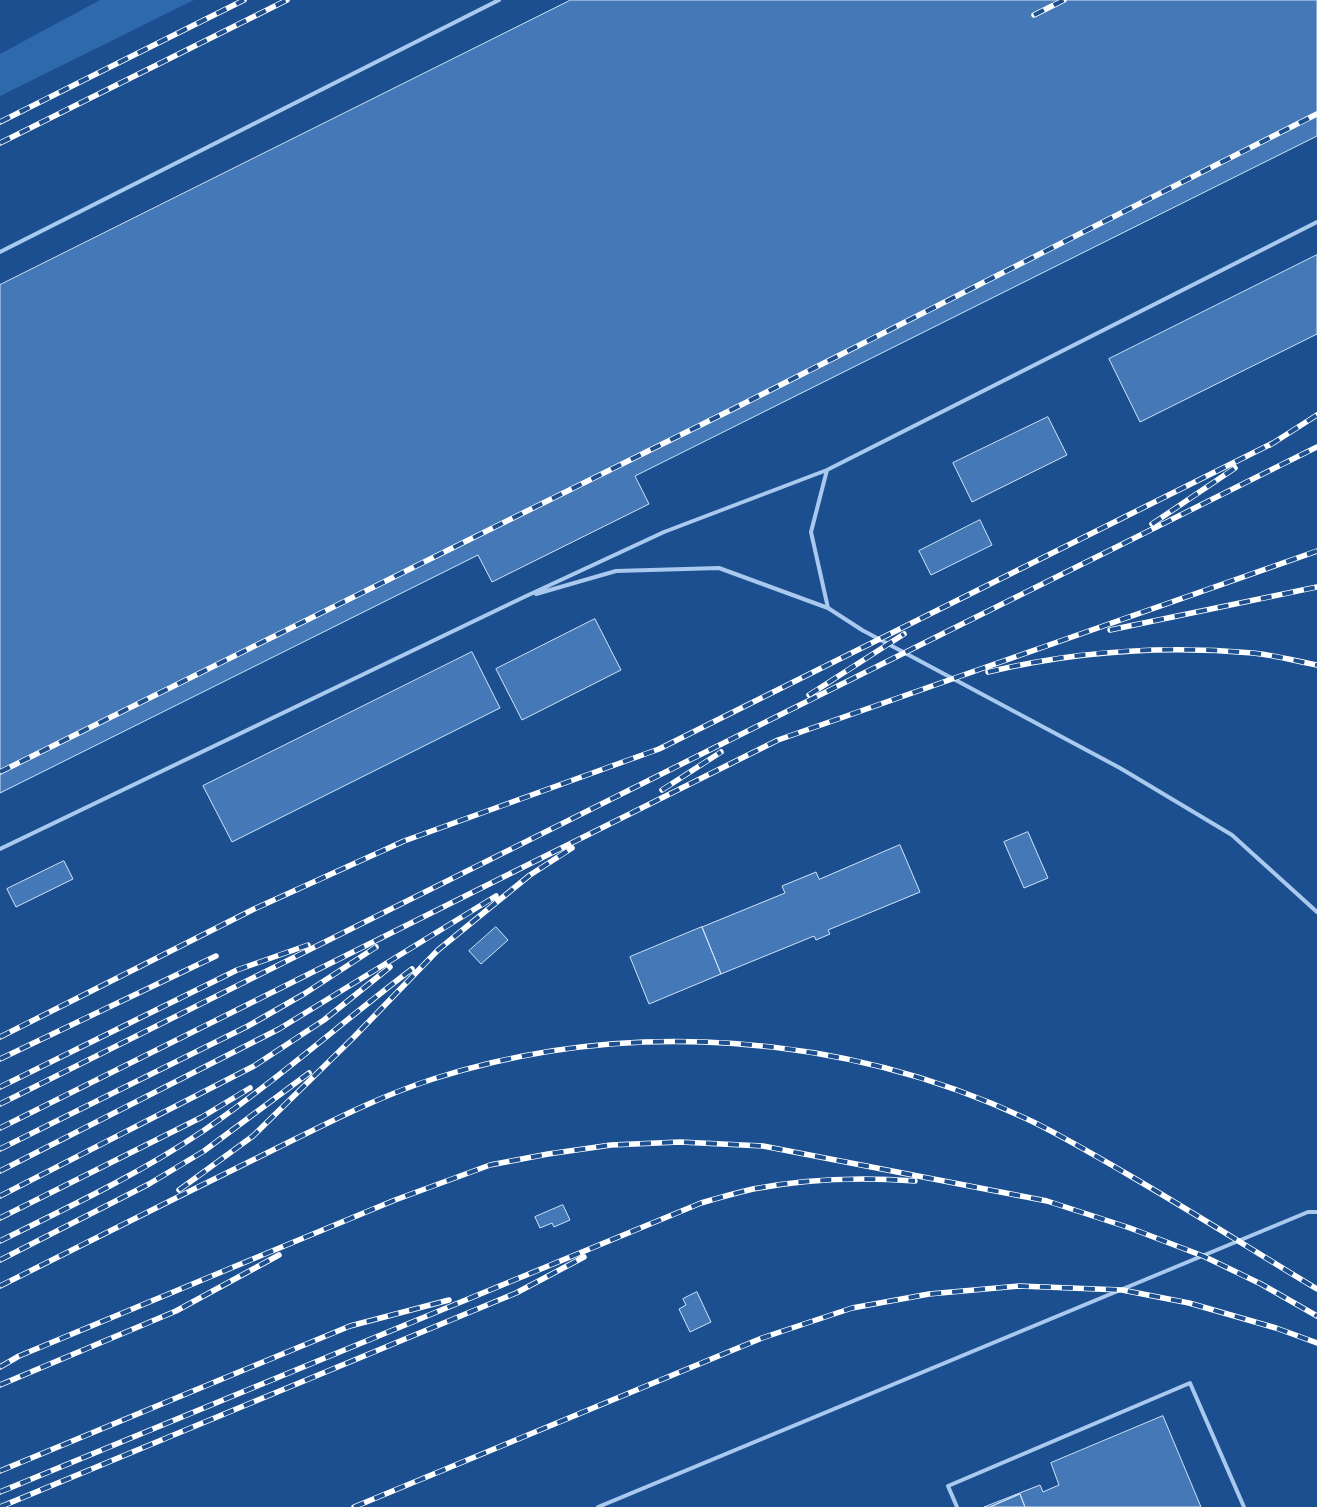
<!DOCTYPE html>
<html>
<head>
<meta charset="utf-8">
<style>
	body { margin:0 }
	canvas { display:block; background:#1b4f8f }
</style>
</head>
<body>
<canvas width="1317" height="1507"></canvas>
<script>
const g = document.querySelector('canvas').getContext('2d');
g.lineJoin = 'round';
function fill(path, color) { g.fillStyle = color; g.fill(path, 'evenodd'); }
function strokePath(path, color, width, dash) { g.strokeStyle = color; g.lineWidth = width; g.lineCap = dash ? 'butt' : 'round'; g.setLineDash(dash || []); g.stroke(path); }
fill(new Path2D(`
	M100,0H194L0,96V54Z`), '#2e69ad');
const building = new Path2D(`
	M571,0H1317V136L635,476L649,504L492,582L478,555L0,793V285Z
	M1317,255V334L1140,422L1109,359Z
	M1048,417L1067,455L972,502L953,463Z
	M980,520L992,545L931,575L919,551Z
	M595,619L621,670L522,720L496,669Z
	M472,652L500,708L232,842L203,786Z
	M1028,832L1048,878L1024,888L1004,842Z
	M900,845L920,892L828,930L830,934L816,940L814,936L721,974L702,927L785,893L782,886L816,872L819,879Z
	M64,861L73,879L16,907L7,889Z
	M496,927L508,940L481,964L469,951Z
	M702,927L721,974L649,1004L630,957Z
	M563,1205L570,1220L554,1227L552,1223L540,1228L535,1217Z
	M697,1292L711,1322L690,1332L679,1309L686,1305L683,1299Z
	M1163,1416L1201,1507H1025L1020,1494L990,1507H984L1040,1485L1043,1492L1059,1485L1051,1463Z
	M1020,1494L1025,1507H990Z`);
fill(building, '#4478b7');
strokePath(building, '#cfe3fa', 1);
strokePath(new Path2D(`
	M0,252L499,0
	M827,470L811,532L828,608L862,630L1120,768L1232,835L1317,912
	M536,594L616,571L719,568L828,608
	M0,849L522,598L664,532L827,470L1317,222
	M598,1507L1308,1212H1317
	M957,1507L948,1486L1190,1383L1244,1507`), '#a9c9ee', 4);
const rail = new Path2D(`
	M1034,15L1064,0
	M0,122L244,0
	M0,143L287,0
	M1270,445L1317,415
	M1152,524L1235,468
	M1110,630L1317,587
	M988,672C1076,651 1162,645 1253,653C1274,655 1296,661 1317,665
	M809,695L904,634
	M0,772L733,409L1317,114
	M662,790L721,752
	M0,1037L254,909L404,841L659,749L1275,442
	M0,1059L216,956
	M0,1087L237,970L308,945
	M0,1104L1317,447
	M0,1128L778,740L1317,551
	M0,1149L248,1026L304,994L376,947
	M0,1171L279,1029L496,896
	M179,1190L253,1136L354,1037L438,950L530,875L572,848
	M0,1196L254,1066L324,1020L390,967
	M0,1218L202,1117L250,1088
	M0,1241C69,1207 139,1174 203,1131C276,1081 342,1022 412,969
	M0,1260L149,1184L204,1151L309,1073
	M0,1286C88,1242 175,1198 263,1155C318,1128 374,1098 433,1079C626,1017 844,1033 1027,1119C1061,1135 1094,1155 1127,1174C1191,1211 1254,1251 1317,1289
	M0,1367L19,1356L395,1200L490,1165L548,1154L611,1145L680,1142L763,1146L1047,1201L1130,1228L1203,1256L1261,1284L1317,1316
	M0,1385L176,1311L279,1255
	M0,1471L350,1326L449,1300
	M0,1492L701,1203C718,1198 736,1193 753,1189C805,1179 862,1177 915,1181
	M0,1507L516,1293L584,1257
	M354,1507L762,1338L852,1308L929,1294L1019,1286L1122,1290L1189,1303L1276,1328L1317,1343`);
strokePath(rail, '#fff', 5.5);
strokePath(rail, '#1b4f8f', 4, [11]);
</script>
</body>
</html>
